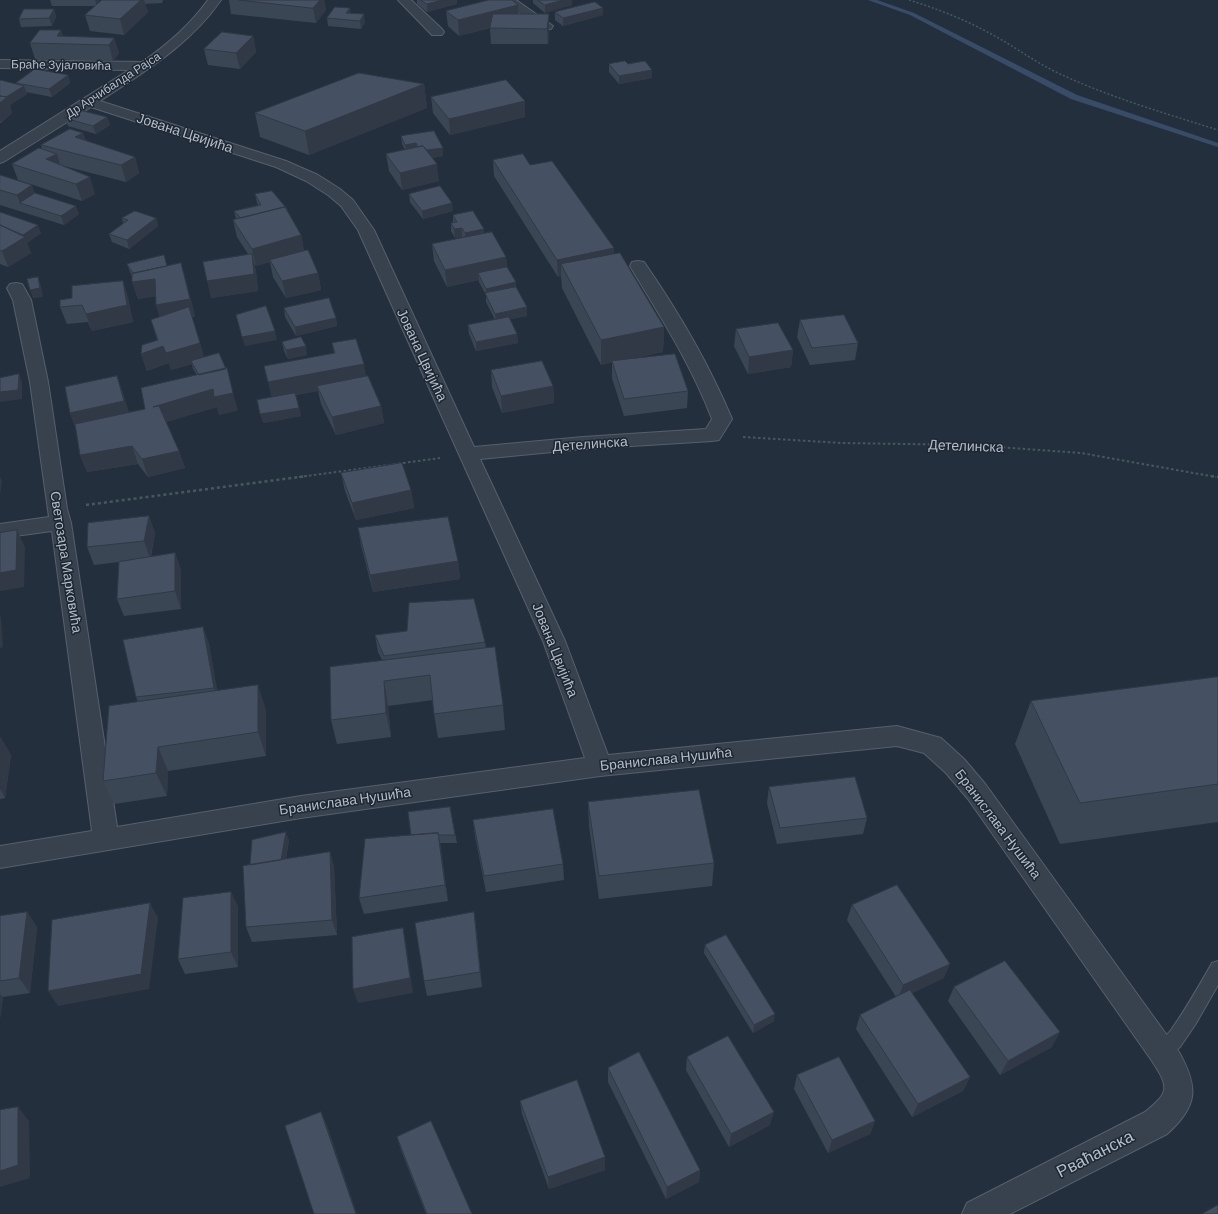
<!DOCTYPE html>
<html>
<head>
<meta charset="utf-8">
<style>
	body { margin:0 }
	canvas { display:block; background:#242f3e }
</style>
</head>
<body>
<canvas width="1218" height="1214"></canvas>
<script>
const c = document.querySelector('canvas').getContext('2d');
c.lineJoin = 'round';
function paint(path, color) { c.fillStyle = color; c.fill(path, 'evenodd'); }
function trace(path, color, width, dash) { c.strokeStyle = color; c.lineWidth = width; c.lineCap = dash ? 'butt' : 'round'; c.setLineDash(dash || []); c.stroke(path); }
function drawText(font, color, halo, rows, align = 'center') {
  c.font = font + ' Barlow,sans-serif'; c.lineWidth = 3; c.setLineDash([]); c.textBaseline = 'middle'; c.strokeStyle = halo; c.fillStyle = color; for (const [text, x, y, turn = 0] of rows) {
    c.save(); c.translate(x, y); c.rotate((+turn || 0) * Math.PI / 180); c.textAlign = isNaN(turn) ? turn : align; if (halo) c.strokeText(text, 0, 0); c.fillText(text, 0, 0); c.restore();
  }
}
const stream = new Path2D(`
	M868 0H877L914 13 1077 95 1218 143V147L1071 99 910 15Z`);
const pathFar2 = new Path2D(`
	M909 0C938 9 966 20 993 35 1015 47 1035 62 1058 73 1109 97 1164 113 1218 130`);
const pathFar1 = new Path2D(`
	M743 437 842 443 970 445 1081 453 1216 477
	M299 477 440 458`);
const path = new Path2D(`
	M1211 476 1218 477
	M86 505 307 476`);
const lane = new Path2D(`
	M1218 961V985L1195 1025 1180 1047 1168 1057 1162 1060 1156 1057 1153 1051C1157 1042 1165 1038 1171 1030 1186 1009 1199 986 1212 963Z`);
const street = new Path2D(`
	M208 0H221C190 45 145 71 100 101L286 161 318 175 340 189 353 200 374 230 474 447 583 437 706 429 712 419C691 364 660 316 630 266L632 262 638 261 644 262C678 311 709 364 732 419L719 440 712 441 583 449 480 459 565 641 608 755 897 726 941 738 964 759 986 785 1179 1052C1199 1088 1198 1106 1167 1134L1010 1214H962L967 1203 1145 1112C1170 1092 1169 1087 1152 1061L968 799 946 773 924 753 897 746 600 776 301 818 0 868V846L92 831 52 531 0 538V524L49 517 30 382 13 300 7 288 10 284 16 283 22 284 31 300 48 382 67 509 71 523 117 827 301 796 585 758 543 641 358 230 341 206 328 195 306 181 276 167 91 107 5 161 0 163V151L129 70 0 68V60L142 62C167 45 190 25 208 0Z
	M398 0H411L442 29 444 32 442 35H432Z
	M501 0H516L553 26 551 29H541Z`);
const wall = new Path2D(`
	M50 0H99L97 5 102 0H163L162 3 145 4 148 12 124 35 90 31 85 15 96 6H52Z
	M229 0H324L326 10 316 23 231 14Z
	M417 0H457V4L427 12 417 4Z
	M533 0H572V5L545 13 533 3Z
	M518 5V14L549 29 548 44H491L490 28 459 36 448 26 446 11Z
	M350 8V13L365 22 361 29 328 26 327 18Z
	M54 9 56 17 52 26 21 27 19 19Z
	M555 12 603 15 563 26 555 20Z
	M61 30 63 36 114 38 119 53 113 61 35 59 30 43Z
	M253 36 256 52 240 69 208 65 204 49Z
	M609 64H628L652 70V78L619 84 609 72Z
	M68 75 70 83 52 97 26 92 27 94 10 105 12 113 1 123H0V80L17 84 16 83Z
	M424 84 427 108 309 155 260 137 255 113Z
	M431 97 525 101V117L450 135 433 113Z
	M107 117 110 125 96 134 68 126 65 118Z
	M83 133 86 141 135 157 139 173 126 182 60 165 95 194 82 201 18 180 12 164 42 149 41 145Z
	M401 136 443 148V156L432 158 439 181 402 190 389 171 386 154 405 150 402 144Z
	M493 160 530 165 614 254 664 327 663 352 626 360 688 391 687 408 624 416 612 378V362L601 365 562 288 561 276 558 277 494 176Z
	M0 175 35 193 79 214 64 225 0 205Z
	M255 194 289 213 301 235 304 251 318 273 321 290 286 298 273 277 270 262 256 266 254 263 256 271 258 291 211 298 248 254 237 237 233 220 236 219 234 211 258 205 257 203Z
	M409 194 453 211 423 219 410 202Z
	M0 212 41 233 27 243 31 253 8 267 0 264Z
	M453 215 484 229V233L506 257 507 267 516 287 527 316 510 319 517 334 518 343 476 351 469 334 468 325 495 320 486 302V295L479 282V280L447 287 434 261 432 244 463 238 462 237 455 238 451 231V223L453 222Z
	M122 218H156L158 226 129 249 112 242 109 234 123 224Z
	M181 263 195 316 192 317 204 357 238 410 219 415 217 407 166 422 179 451 185 468 148 477 138 464 87 472 80 455 76 429 70 413 117 376 129 413 145 409 197 375 193 369 192 364 171 370 169 363 147 371 141 354 157 340 151 320 160 317 156 305V296L138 299 132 282V276L130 272 127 264 167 266Z
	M123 281 128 298 133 322 92 331 88 322 67 324 60 307 72 298Z
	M284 308 336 318 337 326 296 336 285 317Z
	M800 320 858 343 855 360 810 365 797 337Z
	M736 329 793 350 791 367 748 374 734 346Z
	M282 342 307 355 288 359 284 351Z
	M332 343 366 376 381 406 384 423 336 435 321 404 318 391 296 395 301 416 263 423 272 397 334 354Z
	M491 370 553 386 554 403 502 413 492 387Z
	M341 473 411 490 414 508 356 520 345 491Z
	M149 516 155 533 151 557 175 553 181 570V609L124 616 117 599 119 562 94 565 87 547Z
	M358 528 458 561 460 579 373 592 361 545Z
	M203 627 209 644 217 691 266 710V756L168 771 167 796 114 804 103 781 138 702 136 697Z
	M375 635 485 642 486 648 503 705 505 730 438 738 434 714 433 700 388 706 391 737 337 744 331 720 382 660 378 652Z
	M1218 677V822L1060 844 1015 744 1031 701Z
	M1 738 11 755 5 798 0 799V739Z
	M769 787 867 818 863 834 777 844 767 803Z
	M588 802 714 863 712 886 599 899 589 826Z
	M450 807 457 843H440L448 901 364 914 359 898 411 835Z
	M473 820 563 864 564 880 486 892 475 836Z
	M289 840 286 859 330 852 334 867 337 935 252 942 246 927 250 865Z
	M231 892 238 907V967L185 974 178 959Z
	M852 905 944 978 912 993 970 1077 963 1091 912 1117 856 1029 860 1015 896 997 847 920Z
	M27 912 37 927 30 993 3 997 0 1018V916Z
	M474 912 476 927 482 987 427 996 424 981Z
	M705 945 774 1021 753 1033 704 953Z
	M954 987 1052 1047 1000 1075 948 1001Z
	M687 1057 770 1125 729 1147 686 1070Z
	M608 1068 700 1170 699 1182 666 1199 608 1082Z
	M797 1075 875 1121 870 1134 828 1153 794 1089Z
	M520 1101 605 1170 549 1189 522 1114Z
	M397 1137 472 1214H426L401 1150Z`);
const shadedWall = new Path2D(`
	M95 0H99L97 6Z
	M141 0H144L148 12 124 35 120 19Z
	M320 0H324L326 10 316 23 313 8Z
	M443 0H457V4L427 12V4Z
	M563 0H572V5L545 13V5Z
	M518 5 519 20 459 36 458 20Z
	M350 8 351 16 346 13Z
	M603 8V15L563 26V18Z
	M54 9 56 17 52 26 49 18Z
	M364 14 365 22 361 29 360 21Z
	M549 14V29L548 44 547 29Z
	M61 30 66 44 57 36Z
	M253 36 256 52 240 69 236 53Z
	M114 38 119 53 113 61 109 45Z
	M652 70V78L619 84V76Z
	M68 75 70 83 52 97 49 89Z
	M424 84 427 108 309 155 305 131Z
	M24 86 27 94 10 105 12 113 1 123 0 120V103L5 98Z
	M525 101V117L450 135 449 119Z
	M107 117 110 125 96 134 93 126Z
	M83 133 89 150 75 137Z
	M416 143 417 152 406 153 405 145Z
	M443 148V156L421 160 420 151Z
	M57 154 62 171 46 159Z
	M135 157 139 173 126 182 121 165Z
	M437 164 439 181 402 190 400 173Z
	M90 177 95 194 82 201 76 184Z
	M32 185 38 202 20 203 23 212 17 195Z
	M452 203 453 211 423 219 422 211Z
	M76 206 79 214 64 225 61 216Z
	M156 218 158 226 129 249 127 240Z
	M38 225 41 233 27 243 31 253 8 267 2 251 24 237 23 235Z
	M462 228V237L455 238 454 229Z
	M484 229 485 238 466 242 465 233Z
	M301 235 304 252 270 260V262L256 266 252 249Z
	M614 248V265L561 264V276L558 277 557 260Z
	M252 254 256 271 258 291 211 298 207 281Z
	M506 257 507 274 478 273 479 280 447 287 445 270Z
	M181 263 195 316 161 322 156 305Z
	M168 268 160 296 138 299 132 282Z
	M318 273 321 290 286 298 282 281Z
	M38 277 41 286 43 297 33 298 30 290Z
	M123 281 128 298 133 322 92 331 86 314Z
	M516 282V291L487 297 486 289Z
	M527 307V316L496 322 495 314Z
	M336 318 337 326 296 336 295 327Z
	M664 327 663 352 601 365V340Z
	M275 331 277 340 245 346 242 337Z
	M517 334 518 343 476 351V342Z
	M200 343 205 360 191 361 192 364 171 370 166 353Z
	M163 346 169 363 147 371 141 354Z
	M306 346 307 355 288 359 286 350Z
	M793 350 791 367 748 374 749 357Z
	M364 364 367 382 317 386 318 391 272 399 268 382Z
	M19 374 22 383V399L0 402V392Z
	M117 376 123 393 130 418 77 430 70 413Z
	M553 386 554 403 502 413 501 396Z
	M213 389 233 393 238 410 219 415 217 407 159 424 153 407Z
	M381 406 384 423 336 435 332 417Z
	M299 408 301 416 263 423 260 414Z
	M132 446 138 464 87 472 80 455Z
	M179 451 185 468 148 477 142 459Z
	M0 477 2 481 0 495Z
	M411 490 414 508 356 520 352 503Z
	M149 516 155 533 150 558 144 541Z
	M17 530 25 547 24 587 0 591V573Z
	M175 553 181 570V609L175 591Z
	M458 561 460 579 373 592 370 575Z
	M0 616 1 618 3 647 0 648Z
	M203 627 209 644 220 705 214 688Z
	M384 681 388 706 391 737 386 713Z
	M258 685 266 710V756L258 732Z
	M1 738 11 755 5 798 0 789V748Z
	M158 747 168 771 167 796 156 773Z
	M286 832 289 840 284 868 281 860Z
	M438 833 441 849 448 901 445 885Z
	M330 852 334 867 337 935 332 920Z
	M231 892 238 907V967L231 952Z
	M150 903 158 918 149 989 58 1006 48 991Z
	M27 912 37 927 30 993 19 978Z
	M474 912 476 927 482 987 480 972Z
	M403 928 406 943 413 993 358 1003 353 989Z
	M950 964 944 978 898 999 903 985Z
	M0 994 3 997 0 1018Z
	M775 1014 774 1021 753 1033 754 1025Z
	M1060 1032 1052 1047 1000 1075 1008 1061Z
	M970 1077 963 1091 912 1117 918 1104Z
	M18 1107 29 1121 30 1178 0 1187V1171Z
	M321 1112 327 1125 357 1214H356Z
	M774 1112 770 1125 729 1147 731 1134Z
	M875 1121 870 1134 828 1153 832 1140Z
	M605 1157V1170L549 1189 548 1177Z
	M700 1170 699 1182 666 1199 667 1187Z`);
const building = new Path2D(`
	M102 0H141L120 19 85 15Z
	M239 0H320L313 8Z
	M421 0H443L427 4Z
	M489 0H512L518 5 458 20 446 11Z
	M538 0H563L545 5Z
	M595 2 603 8 563 18 555 12Z
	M335 7 350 8 346 13 364 14 360 21 327 18Z
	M24 9H54L49 18 19 19Z
	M493 14H549L547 29 490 28Z
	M40 30H61L57 36 114 38 109 45 30 43Z
	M222 32 253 36 236 53 204 49Z
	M625 61 628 64 645 61 652 70 619 76 609 64Z
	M35 69 68 75 49 89 16 83Z
	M359 73 424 84 305 131 255 113Z
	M0 80 24 86 6 97H7L0 96Z
	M506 80 525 101 449 119 431 97Z
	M0 96 7 97 0 103Z
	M79 110 107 117 93 126 65 118Z
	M70 129 83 133 75 137 135 157 121 165 41 145Z
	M434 131 443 148 427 150 423 146 418 147 416 143 405 145 401 136Z
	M423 146 437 164 400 173 386 154Z
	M39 148 57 154 46 159 90 177 76 184 12 164Z
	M523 154 530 165 552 161 614 248 557 260 493 160Z
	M0 175 32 185 17 195 0 190Z
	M440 186 452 203 422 211 409 194Z
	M272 191 288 210H287L285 207 241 218 234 211 261 205 255 194Z
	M35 193 76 206 61 216 20 203Z
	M285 207 301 235 252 249 233 220Z
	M135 211 156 218 127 240 109 234 128 220 122 218Z
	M473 211 484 229 465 233 462 228 454 229 451 223 457 222 453 215Z
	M0 212 38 225 23 235 0 225Z
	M0 225 25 237 2 251 0 250Z
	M492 232 506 257 445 270 432 244Z
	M308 250 318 273 282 281 270 260Z
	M620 253 664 327 601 340 561 264Z
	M252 254 254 274 207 281 203 262Z
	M164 255 167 266 133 273 127 264Z
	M181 263 190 299 156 305 155 279 132 282V274Z
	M507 267 516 282 486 289 478 273Z
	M38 277 40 288 30 290 27 279Z
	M123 281 127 305 86 314 82 305 60 307V300L72 298V286Z
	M516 287 527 307 495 314 485 293Z
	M329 298 336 318 295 327 284 308Z
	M266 306 275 331 242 337 236 315Z
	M189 307 200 343 166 353 163 346 141 354 142 345 158 340 151 320Z
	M844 315 858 343 812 348 800 320Z
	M509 317 517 334 476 342 468 325Z
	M778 323 793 350 749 357 736 329Z
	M301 337 306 346 286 350 282 342Z
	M356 339 364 364 268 382 264 366 335 353 332 343Z
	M219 353 226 369 199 375 191 361Z
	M675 354 688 391 624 399 612 361Z
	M542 361 553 386 501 396 491 370Z
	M227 368 233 393 214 397 213 389 153 407 159 406 179 451 142 459 132 446 80 455 75 424 145 409 141 388Z
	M19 374 18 390 0 392V378Z
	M117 376 124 401 70 413 65 387Z
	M368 376 381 406 332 417 317 386Z
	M295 393 299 408 260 414 257 400Z
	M402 463 411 490 352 503 341 473Z
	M149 516 144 541 87 547 88 523Z
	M448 517 458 561 370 575 358 528Z
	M17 530 16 570 0 573V533Z
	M175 553V591L117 599 119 562Z
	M474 599 485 642 384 656 375 635 407 631 409 603Z
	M203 627 214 688 136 697 123 640Z
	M495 647 503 705 434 714 430 675 384 681 386 713 331 720 330 667Z
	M1218 677V784L1080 803 1031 701Z
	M258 685V732L158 747 156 773 103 781 109 706Z
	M1 738 0 748V739Z
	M855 777 867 818 780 828 769 787Z
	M699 790 714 863 599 876 588 802Z
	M450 807 455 835H439L438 833 411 835 408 812Z
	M553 809 563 864 484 876 473 820Z
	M286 832 281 860 250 865 252 840Z
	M438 833 445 885 359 898 365 839Z
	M330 852 332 920 246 927 243 866Z
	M897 885 950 964 903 985 852 905Z
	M231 892V952L178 959 183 898Z
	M150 903 141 974 48 991 52 920Z
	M27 912 19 978 0 981V916Z
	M474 912 480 972 424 981 415 923Z
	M403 928 410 978 353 989 352 937Z
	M726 935 775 1014 754 1025 705 945Z
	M1005 961 1060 1032 1008 1061 954 987Z
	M910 990 970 1077 918 1104 860 1015Z
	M728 1036 774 1112 731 1134 687 1057Z
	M639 1052 700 1170 667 1187 608 1068Z
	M839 1057 875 1121 832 1140 797 1075Z
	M577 1080 605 1157 548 1177 520 1101Z
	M18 1107V1165L0 1171V1110Z
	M321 1112 356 1214H314L285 1126Z
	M431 1121 472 1214H427L397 1137Z
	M1218 1205V1214H1202Z`);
const farStreetnames = [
	["Браће Зујаловића",61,65,1],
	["Др Арчибалда Рајса",113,85,-33]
];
const streetNames = [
	["Јована Цвијића",185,133,18],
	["Јована Цвијића",422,355,65],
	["Детелинска",590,444,-4],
	["Детелинска",966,446,2],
	["Светозара Марковића",66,562,81],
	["Јована Цвијића",555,650,68],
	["Бранислава Нушића",666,759,-6],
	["Бранислава Нушића",345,801,-8],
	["Бранислава Нушића",998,824,53]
];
const nearStreetnames = [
	["Рваћанска",1095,1154,-27]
];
paint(stream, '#394c67');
trace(lane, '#565f6c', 2);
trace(street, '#565f6c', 2);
trace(pathFar2, '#44595c', 1.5, [2, 2]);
trace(pathFar1, '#44595c', 2, [2.5, 2.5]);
trace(path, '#44595c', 2.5, [3, 3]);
paint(lane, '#38414e');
paint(street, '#38414e');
paint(wall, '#3b4654');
paint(shadedWall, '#303945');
paint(building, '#455162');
trace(building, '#303945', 1);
drawText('12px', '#b4bcc9', '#1d2633', farStreetnames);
drawText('14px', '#b4bcc9', '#1d2633', streetNames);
drawText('17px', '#b4bcc9', '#1d2633', nearStreetnames);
</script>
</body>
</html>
